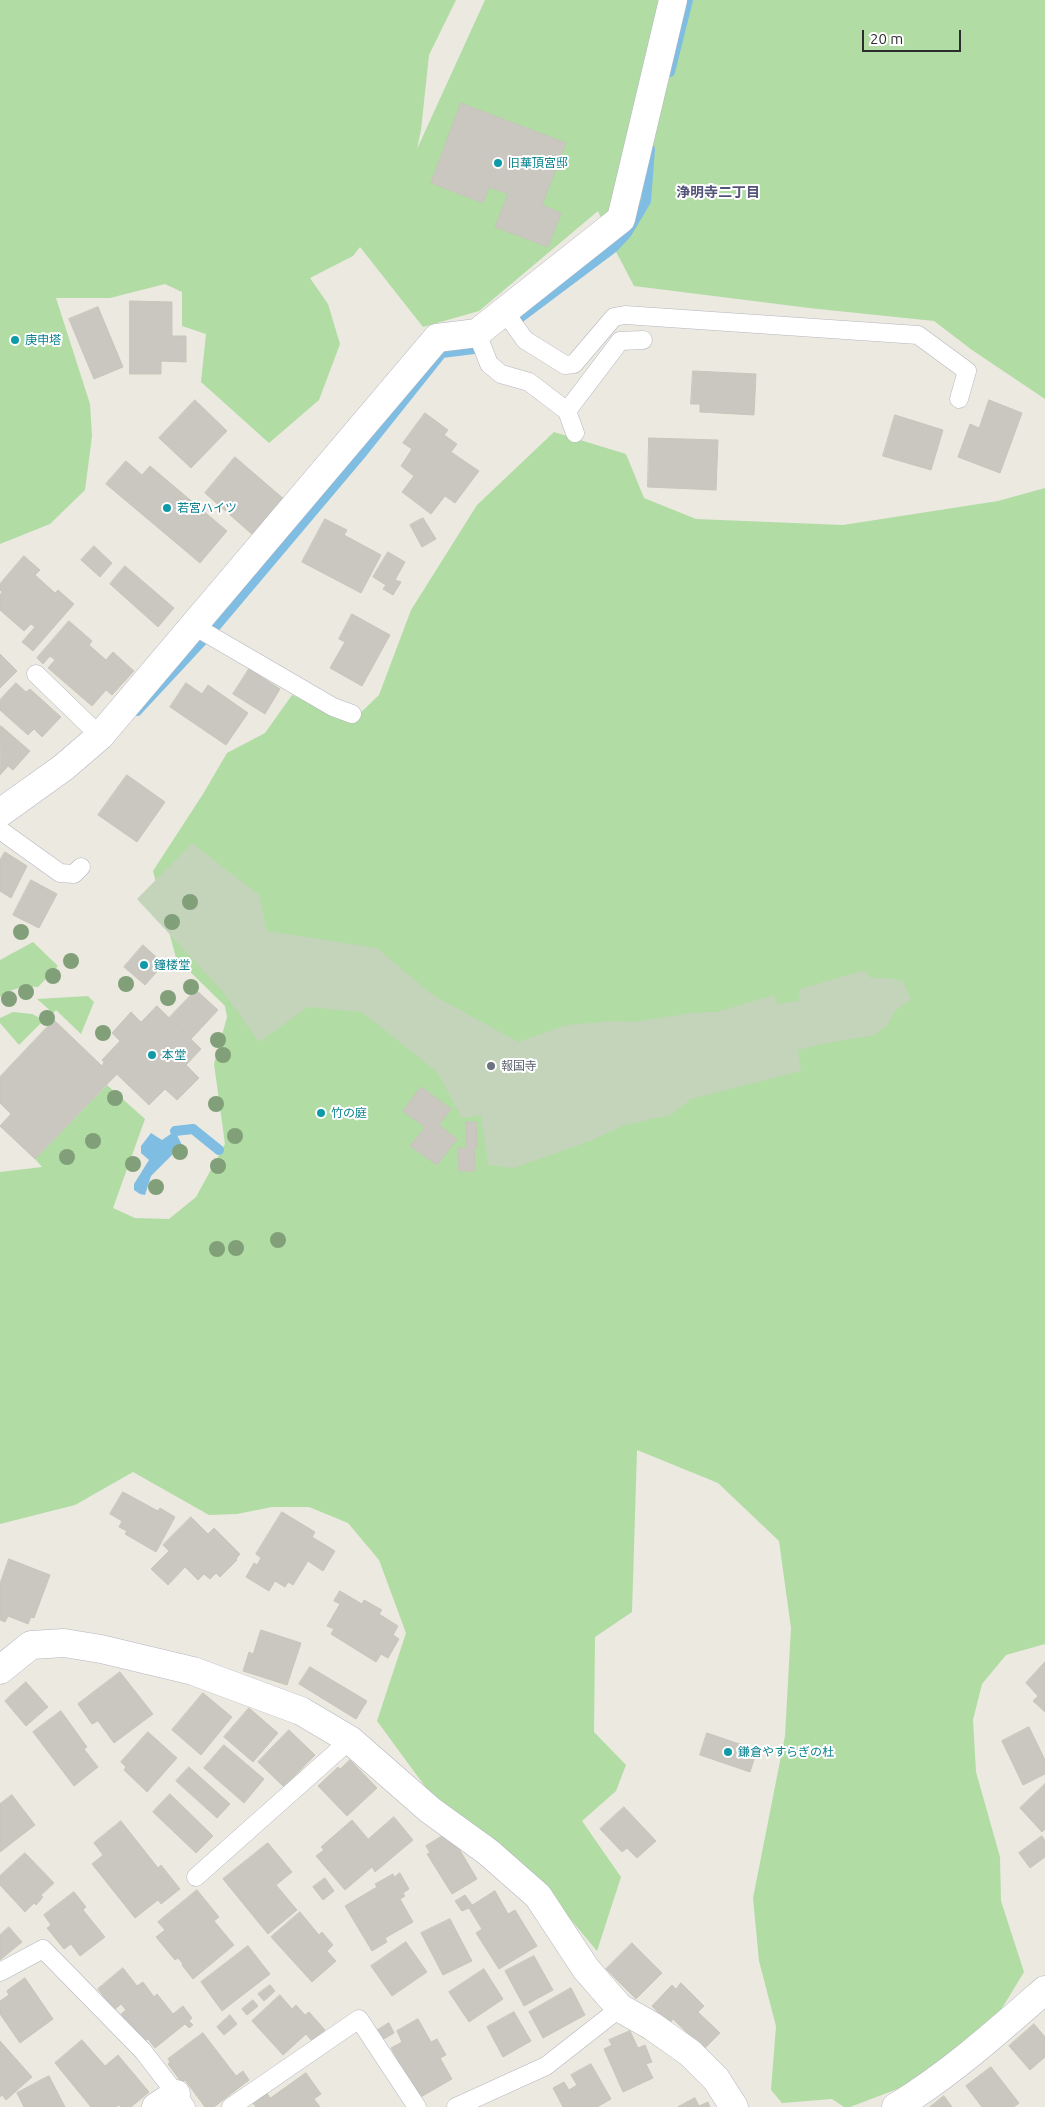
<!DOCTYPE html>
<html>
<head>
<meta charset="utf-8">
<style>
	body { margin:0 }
	#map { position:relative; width:1045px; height:2107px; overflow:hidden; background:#ece9e1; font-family:Ubuntu,sans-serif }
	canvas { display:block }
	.scale { position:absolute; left:862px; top:30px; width:99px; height:22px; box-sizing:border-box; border:2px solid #2d2d2d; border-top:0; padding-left:6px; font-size:15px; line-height:18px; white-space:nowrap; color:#2d2d2d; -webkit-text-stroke:4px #fff; paint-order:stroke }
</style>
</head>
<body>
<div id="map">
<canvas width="1045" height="2107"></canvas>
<div class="scale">20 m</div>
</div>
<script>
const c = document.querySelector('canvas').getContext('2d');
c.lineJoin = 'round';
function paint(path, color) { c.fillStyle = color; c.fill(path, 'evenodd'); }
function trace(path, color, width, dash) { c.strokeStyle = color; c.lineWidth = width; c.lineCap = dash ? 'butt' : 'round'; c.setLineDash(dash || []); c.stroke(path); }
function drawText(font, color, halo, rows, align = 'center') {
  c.font = font + ' Ubuntu,"Noto Sans JP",sans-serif'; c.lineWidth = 4; c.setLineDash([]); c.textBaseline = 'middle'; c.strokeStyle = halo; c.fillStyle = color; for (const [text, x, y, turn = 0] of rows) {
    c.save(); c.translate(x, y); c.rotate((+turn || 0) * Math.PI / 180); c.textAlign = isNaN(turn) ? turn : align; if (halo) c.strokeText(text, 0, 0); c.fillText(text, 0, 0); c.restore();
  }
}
const green = new Path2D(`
	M0 0H456L429 55 421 130 417 149 485 0H1045V399L972 350 934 321 809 308 634 286 612 244 598 211 479 311 423 327 360 247 353 256 310 278 328 304 340 344 319 400 269 443 201 382 206 334 182 326V292L165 284 110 298H56L90 404 92 436 85 490 50 524 0 544Z
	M554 432 626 454 644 498 696 519 843 525 998 501 1045 488V1644L1006 1655 982 1684 973 1720 976 1772 1000 1857 1001 1901 1024 1972 990 2028 916 2082 850 2107H844L832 2099 782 2103 771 2090 776 2026 759 1961 753 1898 785 1736 791 1628 779 1541 718 1483 637 1450 632 1612 595 1637 594 1732 626 1765 616 1791 582 1821 621 1877 597 1951 541 1884 492 1837 432 1796 377 1721 406 1633 379 1560 348 1523 309 1507H272L237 1514 209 1515 133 1472 75 1505 0 1524V1172L42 1167 35 1159 107 1085 145 1119 113 1208 135 1218 169 1219 196 1197 225 1144 214 1064 227 1017 225 1006 176 958 153 871 203 794 227 753 265 733 292 695 352 721 379 695 411 610 477 505Z
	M33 942 58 966 38 987C24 986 12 988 0 997V960Z
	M88 996 94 1002 81 1034 56 1010 53 1013 37 999Z
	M13 1012 32 1014 44 1020 19 1045 0 1023V1018Z`);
const cemetery = new Path2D(`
	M192 843 259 895 267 931 377 948 431 994 518 1042 567 1025 613 1021 633 1022 692 1013 716 1012 774 995 778 1004 798 1001 800 989 865 970 871 978H886L903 981 911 1000 896 1010 888 1024 875 1035 827 1043 798 1050 801 1071 691 1099 671 1115 625 1125 590 1141 514 1168 488 1165 481 1115 462 1118 437 1072 362 1012 308 1007 259 1042 224 993 137 899Z`);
const water = new Path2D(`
	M175 1131 182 1145 151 1176 145 1195 140 1194 134 1190V1184L149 1160 141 1153V1146L151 1133 162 1140Z`);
const stream = new Path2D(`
	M670 72 688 0
	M509 326 613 248 627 233 646 201 650 149
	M137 711 217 625 363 452 442 353 474 349 485 343
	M175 1131 193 1129 219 1150`);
const building = new Path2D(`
	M461 103 566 143 542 205 561 213 548 247 495 227 508 194 489 187 483 203 431 183Z
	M130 301 172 302V336H186V362L161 361V374H130Z
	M98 307 123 367 94 379 69 319Z
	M693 371 756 374 754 415 700 412V404H691Z
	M195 400 227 431 191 468 159 438Z
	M989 400 1022 413 1000 473 958 457 970 424 979 428Z
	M425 413 448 430 444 435 457 444 451 452 479 471 455 503 445 496 431 514 402 492 414 476 401 466 412 449 403 443Z
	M895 415 943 430 931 470 883 456Z
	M649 438 718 440 716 490 648 487Z
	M235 457 285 500 254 536 205 493Z
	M126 461 142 475 150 466 227 531 200 563 106 484Z
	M423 518 436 539 422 547 410 525Z
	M325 519 347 530 344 535 381 555 361 593 302 562Z
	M94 546 112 563 100 577 81 560Z
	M388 552 405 562 395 580 401 582 393 595 383 589 386 585 373 577Z
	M24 556 40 570 35 575 55 593 58 590 74 604 33 651 22 642 35 627 31 624 24 631 0 610V595L2 592 0 590V584Z
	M125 566 174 608 158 627 110 584Z
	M352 614 390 635 362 686 330 668 345 642 339 639Z
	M69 621 92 641 89 645 106 660 113 652 134 671 112 695 106 690 92 706 48 668 55 660 50 656 43 664 37 658Z
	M0 654 17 671 0 688Z
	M249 669 280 689 265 714 233 694Z
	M16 683 26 692 30 689 61 717 42 737 34 729 28 735 0 710V700Z
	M186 683 202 694 208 685 248 713 226 745 170 707Z
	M1 726 30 751 13 770 8 766 0 775Z
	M127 775 165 802 137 842 98 815Z
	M5 852 27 866 11 898 0 891V860Z
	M31 880 57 894 39 928 13 915Z
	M143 945 164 964 145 985 124 967Z
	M196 990 218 1010 191 1039 169 1018Z
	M157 1006 201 1049 186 1065 199 1078 177 1100 165 1089 149 1105 102 1060 120 1041 112 1033 131 1012 141 1022Z
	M54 1020 102 1066 104 1062 117 1074 35 1159 0 1126 11 1114 0 1103V1077Z
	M421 1087 451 1109 439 1125 457 1139 437 1165 410 1146 425 1127 403 1111Z
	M466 1122H476L477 1148H474L475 1171H459L458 1148H466Z
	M123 1492 158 1511 160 1508 175 1517 156 1552 125 1534 127 1531 119 1527 122 1521 110 1514Z
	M282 1512 315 1532 312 1537 335 1551 323 1571 308 1561 293 1585 288 1582 285 1587 275 1581 269 1591 246 1577 254 1563 257 1565 261 1558 256 1554Z
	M191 1517 208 1534 214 1528 240 1554 236 1559 237 1560 220 1577 216 1573 210 1579 204 1574 198 1580 185 1567 168 1585 151 1569 169 1551 163 1545Z
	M9 1559 50 1575 34 1618 31 1617 28 1624 8 1616 5 1622 0 1620V1584Z
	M340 1591 362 1604 364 1600 382 1610 379 1614 398 1626 393 1635 399 1639 388 1658 381 1654 376 1662 331 1634 334 1629 327 1626 340 1604 334 1601Z
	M261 1630 301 1643 287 1685 243 1671 249 1652 253 1654Z
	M1045 1662V1712L1033 1701 1038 1696 1026 1683Z
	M310 1667 367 1701 356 1719 299 1684Z
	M120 1672 153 1714 114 1743 98 1721 92 1724 78 1704Z
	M26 1682 48 1707 26 1726 5 1701Z
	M203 1693 232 1717 201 1755 172 1730Z
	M249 1708 278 1733 253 1762 224 1737Z
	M61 1711 87 1747 84 1749 98 1767 74 1786 33 1732Z
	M1029 1727 1045 1760V1774L1023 1785 1002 1741Z
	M289 1730 315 1755 284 1787 258 1762Z
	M148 1732 177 1758 147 1792 124 1770 126 1767 121 1762Z
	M707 1733 757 1750 750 1772 700 1755Z
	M224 1745 264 1779 244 1803 204 1768Z
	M350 1760 377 1788 347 1816 318 1786 338 1767 340 1769Z
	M189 1767 230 1804 217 1818 176 1781Z
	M1045 1784V1829L1042 1832 1020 1808Z
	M170 1794 213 1836 196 1853 153 1812Z
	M12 1795 35 1825 0 1852V1804Z
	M624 1807 656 1841 637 1858 627 1848 622 1852 600 1829Z
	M394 1817 413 1840 375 1872 372 1867 345 1890 316 1856 324 1850 321 1847 352 1820 368 1839Z
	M121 1821 158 1868 161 1865 180 1889 161 1904 158 1900 135 1918 92 1864 103 1855 94 1843Z
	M449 1832 477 1879 452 1894 427 1854 430 1853 426 1846Z
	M1042 1836 1045 1841V1857L1030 1868 1019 1853Z
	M268 1843 292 1872 276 1885 297 1910 268 1934 223 1879Z
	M25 1853 54 1883 41 1895 43 1897 36 1905 34 1903 25 1912 0 1885V1876Z
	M400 1873 409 1889 403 1893 405 1896 400 1899 413 1922 385 1938 387 1942 372 1951 345 1906 377 1887 375 1884 393 1874 394 1877Z
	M325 1878 334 1891 323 1900 313 1887Z
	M197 1890 219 1917 214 1921 234 1945 193 1979 182 1965 183 1964 178 1958 175 1960 156 1937 165 1930 158 1922Z
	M495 1891 508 1914 515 1910 537 1946 499 1969 476 1933 482 1929 469 1908 462 1911 455 1901 465 1895 472 1905Z
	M74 1892 86 1907 83 1910 105 1937 80 1956 71 1944 64 1949 47 1928 51 1925 44 1915Z
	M300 1912 319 1935 322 1932 333 1945 327 1951 336 1961 312 1982 271 1937Z
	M450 1919 472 1961 443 1975 421 1933Z
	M9 1927 22 1942 0 1960V1935Z
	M406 1942 427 1972 392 1996 371 1966Z
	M632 1943 662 1973 636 1999 606 1969Z
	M248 1946 270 1974 222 2011 201 1982Z
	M534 1956 553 1990 524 2006 505 1971Z
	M123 1968 137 1986 143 1982 154 1997 157 1994 173 2014 183 2006 192 2018 189 2021 193 2025 189 2028 185 2024 155 2048 148 2039 143 2042 121 2014 126 2010 121 2004 114 2010 98 1989Z
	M484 1969 503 1999 469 2022 449 1992Z
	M25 1978 53 2019 20 2043 0 2014V2001L9 1995 7 1991Z
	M681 1983 704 2006 698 2012 720 2033 704 2049 673 2019 669 2024 652 2006 672 1985 676 1989Z
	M270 1985 275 1991 264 2001 258 1994Z
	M571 1988 585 2015 543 2038 529 2012Z
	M280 1995 292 2009 296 2005 305 2015 309 2012 325 2030 312 2041 306 2034 283 2055 252 2021Z
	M253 2000 258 2006 247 2015 242 2009Z
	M514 2012 531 2041 503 2057 487 2027Z
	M230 2015 237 2024 224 2035 217 2027Z
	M418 2019 431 2042 437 2039 446 2055 440 2058 452 2079 419 2098 391 2048 402 2042 397 2031Z
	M389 2023 394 2033 382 2040 376 2031Z
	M1034 2024 1045 2037V2057L1030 2070 1009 2046Z
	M630 2031 638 2048 645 2045 652 2062 646 2064 653 2078 623 2092 604 2049 612 2045 609 2040Z
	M203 2033 236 2076 243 2071 249 2080 214 2107H205L185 2080 182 2083 168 2064 170 2062 168 2059Z
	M82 2040 105 2066 118 2055 149 2092 131 2107H121L119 2105 116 2107H91L55 2063Z
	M0 2041 32 2077 6 2100 2 2095 0 2097Z
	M591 2064 611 2099 597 2107H563L553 2088 564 2082 569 2090 577 2085 571 2075Z
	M991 2067 1019 2103 1014 2107H982L966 2086Z
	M306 2073 321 2094 314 2099 320 2107H256L251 2101 265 2090 270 2098Z
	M49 2076 65 2107H24L17 2093Z
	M944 2096 952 2107H930Z
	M695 2098 699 2106 708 2102 710 2107H678Z`);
const lane = new Path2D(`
	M504 311 525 340 565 365 574 364 614 317 625 315 918 335 967 371 959 399
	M477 333 489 364 501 374 529 382 567 411 575 433
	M567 411 620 341 643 340
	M194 626 333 707 352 714
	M36 674 100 736
	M0 830 60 873 74 874 81 867
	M196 1877 350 1740
	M0 1972 43 1949 143 2051 186 2107
	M231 2107 359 2019 417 2107
	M456 2107 546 2066 620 2008`);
const street = new Path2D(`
	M0 813 64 767 100 736 437 338 477 333 621 219 673 0
	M0 1670 31 1645 64 1643 101 1649 193 1671 301 1711 350 1740 430 1810 488 1852 538 1896 586 1969 620 2008 652 2026 690 2053 716 2079 734 2107
	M156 2107 176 2094
	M896 2107C950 2074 997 2032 1045 1990`);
const trees = [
	[190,902],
	[172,922],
	[21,932],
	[71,961],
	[53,976],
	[126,984],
	[191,987],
	[26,992],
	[168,998],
	[9,999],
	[47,1018],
	[103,1033],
	[218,1040],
	[223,1055],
	[115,1098],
	[216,1104],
	[235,1136],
	[93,1141],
	[180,1152],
	[67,1157],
	[133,1164],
	[218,1166],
	[156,1187],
	[278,1240],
	[236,1248],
	[217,1249]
];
const markers = [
	[498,163,5,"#0f9aa8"],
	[15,340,5,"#0f9aa8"],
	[167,508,5,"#0f9aa8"],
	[144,965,5,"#0f9aa8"],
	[152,1055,5,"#0f9aa8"],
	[491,1066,5,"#6b7280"],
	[321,1113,5,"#0f9aa8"],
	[728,1752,5,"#0f9aa8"]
];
const cultureNames = [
	["旧華頂宮邸",508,163],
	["庚申塔",25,340],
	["若宮ハイツ",177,508],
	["鐘楼堂",154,965],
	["本堂",162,1055],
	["竹の庭",331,1113],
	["鎌倉やすらぎの杜",738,1752]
];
const worshipNames = [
	["報国寺",501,1066]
];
const neighbourhoodNames = [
	["浄明寺二丁目",718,192]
];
paint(green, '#b1dca4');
paint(cemetery, '#c4d4ba');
paint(water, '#80bde2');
trace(stream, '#80bde2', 10);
paint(building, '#c9c7bf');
trace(building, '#c8c5ba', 1);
trace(lane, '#b4b5bf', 19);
trace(street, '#b4b5bf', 29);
trace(lane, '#fff', 18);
trace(street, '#fff', 28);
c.fillStyle = '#819f78';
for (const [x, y] of trees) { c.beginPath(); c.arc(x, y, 8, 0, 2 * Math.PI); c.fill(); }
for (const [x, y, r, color] of markers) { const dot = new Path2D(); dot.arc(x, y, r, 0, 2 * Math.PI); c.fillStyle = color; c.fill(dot); trace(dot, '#fff', 2); }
drawText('12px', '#0d838f', '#fff', cultureNames, 'left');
drawText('12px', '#5b616d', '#fff', worshipNames, 'left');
drawText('bold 14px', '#525479', '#fff', neighbourhoodNames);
</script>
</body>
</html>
